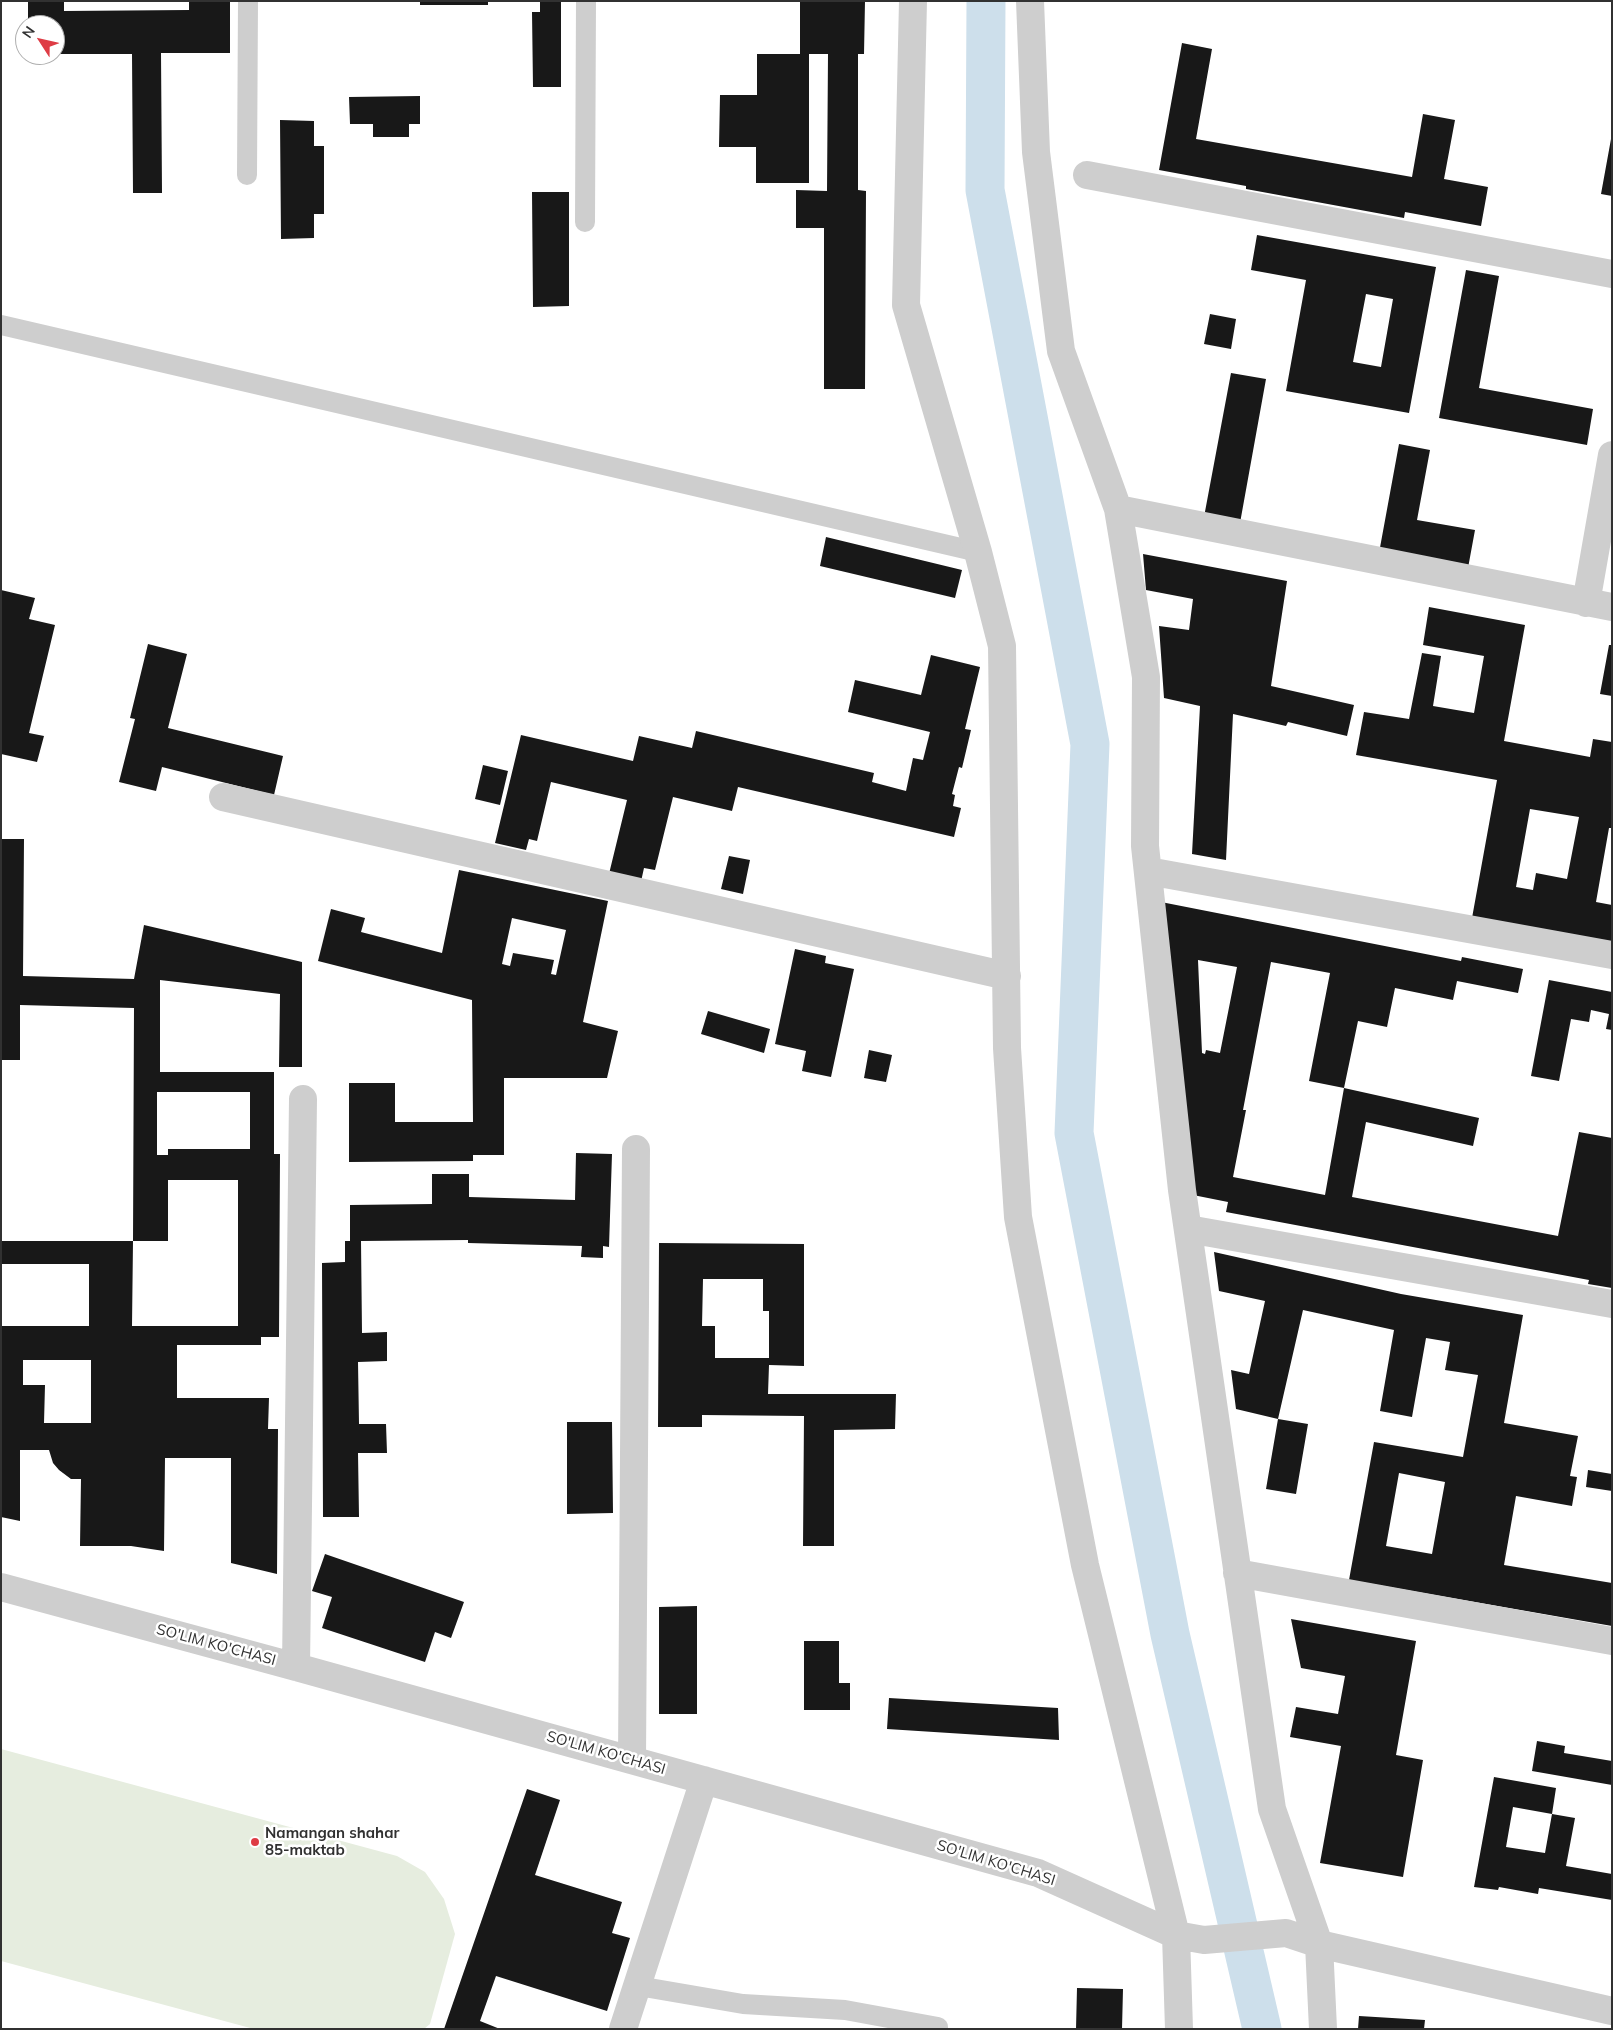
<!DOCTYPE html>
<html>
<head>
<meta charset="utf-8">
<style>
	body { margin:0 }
	#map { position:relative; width:1613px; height:2030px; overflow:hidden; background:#fff; font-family:Mulish,sans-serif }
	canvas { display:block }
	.frame { position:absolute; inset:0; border:2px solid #313131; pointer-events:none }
	.north { position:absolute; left:15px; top:15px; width:50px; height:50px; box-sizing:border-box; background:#fff; border:1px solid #adadad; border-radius:50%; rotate:305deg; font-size:14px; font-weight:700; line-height:20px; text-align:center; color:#313131 }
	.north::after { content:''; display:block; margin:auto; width:18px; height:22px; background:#de3c45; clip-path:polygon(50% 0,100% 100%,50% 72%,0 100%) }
</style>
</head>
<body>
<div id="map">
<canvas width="1613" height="2030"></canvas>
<div class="frame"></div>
<div class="north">N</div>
</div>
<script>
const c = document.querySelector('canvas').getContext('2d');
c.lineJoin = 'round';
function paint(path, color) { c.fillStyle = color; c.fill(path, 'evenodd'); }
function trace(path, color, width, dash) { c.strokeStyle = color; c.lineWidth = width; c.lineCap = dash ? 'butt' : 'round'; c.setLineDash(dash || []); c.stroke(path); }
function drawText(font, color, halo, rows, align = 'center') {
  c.font = font + ' Mulish,sans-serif'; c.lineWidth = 5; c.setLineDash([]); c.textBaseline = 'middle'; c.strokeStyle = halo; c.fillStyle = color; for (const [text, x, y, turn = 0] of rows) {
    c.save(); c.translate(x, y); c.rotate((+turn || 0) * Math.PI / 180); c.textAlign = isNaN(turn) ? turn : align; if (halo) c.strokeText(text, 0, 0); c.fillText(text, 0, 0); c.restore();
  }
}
const green = new Path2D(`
	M1 1749 397 1856 425 1872 444 1899 455 1934 430 2024 424 2029H254L1 1961Z`);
const canal = new Path2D(`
	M986 1 985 190 1090 744 1074 1133 1170 1634 1262 2029`);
const building = new Path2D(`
	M28 1H64V11L189 10V1H230V53H161L162 193H133L132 54H55V25H28Z
	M420 1H488V5H420Z
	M540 1H561V87H533L532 12H540Z
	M800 1H865L864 54H858V190L866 191 865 389H824V228H796V190L827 191 828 54H809V183H756V147H719L720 95H757V54H800Z
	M1182 43 1212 49 1196 139 1412 177 1423 114 1455 120 1444 179 1488 187 1481 226 1405 212 1404 218 1246 189V186L1159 170Z
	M420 96V124H409V137H373V124H350L349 97Z
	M280 120 314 121V146H324V214H314V238L281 239Z
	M1611 139H1612V196L1601 194Z
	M532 192H569V306L533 307Z
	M1257 235 1436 267 1409 413 1286 391 1306 280 1251 270ZM1366 294 1393 299 1381 367 1353 362Z
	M1466 270 1499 276 1479 388 1593 409 1587 445 1439 418Z
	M1210 314 1236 319 1231 349 1204 344Z
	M1231 373 1266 379 1240 523 1204 517Z
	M1399 444 1430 450 1417 520 1475 530 1468 568 1379 553Z
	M826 537 962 570 955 598 820 566Z
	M1143 554 1287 581 1271 686 1354 705 1347 736 1288 722 1286 726 1233 714 1226 860 1192 854 1200 706 1164 698 1159 626 1189 630 1193 599 1146 590Z
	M1 590 35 598 29 619 55 625 29 733 44 736 37 762 1 754Z
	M1429 607 1525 625 1504 741 1590 757 1593 739 1612 742V828H1609L1596 902 1612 905V942L1472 918 1497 780 1356 755 1364 712 1409 719 1422 653 1441 656 1433 706 1474 713 1484 656 1423 645ZM1530 809 1579 817 1567 879 1536 873 1533 890 1516 887Z
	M148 644 187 654 168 728 283 756 274 795 162 767 156 791 119 782 135 719 130 718Z
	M1609 645H1612V696L1600 694Z
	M931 655 980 667 965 729 971 730 962 768 959 767 952 794 955 795 953 806 961 808 954 837 738 787 732 811 673 797 655 870 644 868 640 886 608 878 627 800 551 782 537 841 529 839 526 850 495 843 521 735 633 761 639 736 692 748 696 731 874 773 872 782 906 791 913 758 923 760 930 732 848 712 855 680 921 695Z
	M483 765 508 771 500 805 475 799Z
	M1 839H24L23 976 134 979 144 925 302 962V1067H279L280 994 160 980V1072H274V1154H280L279 1337H261V1345H177V1398H269L268 1429H278L277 1574 231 1563V1458H165L164 1551 131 1546H80L81 1479H71L59 1470 53 1463 49 1450H20V1521L1 1517V1326H89V1264H1V1241H133L132 1326H238V1180H168V1241H133L134 1008 20 1005V1060H1ZM157 1092H250V1149H168V1155H157ZM23 1360H91V1423H44L45 1385H23Z
	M729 856 750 860 743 894 721 889Z
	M459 870 608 901 583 1022 618 1031 607 1078H504V1155H473V1161L349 1162V1083H395V1122H473L472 1000 318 961 331 909 365 918 361 932 442 953ZM512 918 566 930 556 975 551 974 554 960 513 953 510 966 502 964Z
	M1161 902 1461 961 1462 957 1523 969 1518 993 1457 981 1453 1000 1395 988 1387 1027 1358 1021 1344 1088 1479 1118 1473 1146 1366 1122 1352 1197 1558 1236 1579 1132 1612 1138V1288L1588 1284 1589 1280 1226 1212 1228 1202 1193 1195ZM1198 960 1237 967 1220 1053 1206 1050 1205 1054 1202 1053ZM1271 962 1330 973 1309 1081 1344 1088 1325 1195 1233 1177 1246 1110H1243Z
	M795 949 826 956 825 963 854 969 831 1077 802 1071 806 1051 775 1044Z
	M1549 980 1612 992V1030L1606 1029 1609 1014 1591 1010 1589 1022 1571 1019 1559 1081 1531 1076Z
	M708 1011 770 1029 764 1053 701 1034Z
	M869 1050 892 1055 886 1082 864 1078Z
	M576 1153 612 1154 609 1247 603 1246V1258L581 1257 582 1246 468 1243V1240L361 1241 362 1333 387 1332V1361L358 1362 359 1424H386L387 1453H358L359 1517H323L322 1263 345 1262V1241H350V1205L432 1204V1174H469V1197L575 1200Z
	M659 1243 804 1244V1366L769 1365 768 1394H896L895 1429 834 1430V1546H803L804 1416 702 1415V1427H658ZM703 1279H763V1311H769V1358H715V1326H702Z
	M1214 1252 1401 1294 1523 1315 1504 1423 1578 1436 1570 1476 1577 1477 1572 1506 1516 1496 1504 1565 1612 1583V1626L1349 1580 1374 1442 1463 1457 1478 1375 1445 1370 1450 1342 1426 1338 1412 1417 1380 1411 1394 1330 1303 1310 1278 1419 1236 1409 1231 1370 1249 1374 1265 1301 1219 1291ZM1399 1473 1445 1482 1432 1554 1386 1546Z
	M1278 1419 1308 1424 1296 1494 1266 1489Z
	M567 1422H612L613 1513 567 1514Z
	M1588 1470 1612 1474V1491L1586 1487Z
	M325 1554 464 1602 451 1638 435 1632 425 1662 322 1628 332 1597 312 1591Z
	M697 1606V1714H659V1607Z
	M1291 1619 1416 1641 1396 1755 1423 1760 1403 1877 1320 1863 1341 1746 1290 1737 1296 1707 1338 1714 1345 1676 1301 1668Z
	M804 1641H839V1683H850V1710H804Z
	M889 1698 1058 1708 1059 1740 887 1729Z
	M1537 1741 1565 1746 1564 1753 1612 1761V1785L1532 1771Z
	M1494 1777 1556 1788 1552 1814 1513 1807 1506 1847 1545 1853 1552 1814 1575 1818 1566 1866 1612 1874V1900L1539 1888 1538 1894 1499 1887 1498 1890 1474 1887Z
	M527 1789 560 1800 535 1875 622 1902 612 1933 630 1938 607 2011 496 1976 480 2021 500 2029H444Z
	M1077 1988 1123 1989 1122 2029H1076Z
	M1359 2016 1425 2020 1424 2029H1358Z`);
const lane = new Path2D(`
	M247 175 248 1
	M585 222 586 1
	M1 325 978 552
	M638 1986 743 2004 845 2010 938 2027`);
const street = new Path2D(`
	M913 1 906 305 978 552 1002 646 1007 1048 1018 1217 1085 1565 1176 1935 1179 2029
	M1030 1 1036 152 1061 351 1118 509 1146 677 1145 846 1182 1190 1272 1809 1319 1944 1323 2029
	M1087 175 1612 274
	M1118 509 1612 607
	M1586 603 1612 455
	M223 797 1007 976
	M1148 871 1612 955
	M1188 1229 1612 1304
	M1237 1573 1612 1641
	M1 1587 296 1667 1038 1873 1176 1935 1204 1940 1286 1933 1319 1944 1612 2011
	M296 1667 303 1099
	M632 1760 636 1149
	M623 2029 704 1780`);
const markers = [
	[255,1842,5,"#de3c45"]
];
const streetNames = [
	["SO'LIM KO'CHASI",216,1645,15],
	["SO'LIM KO'CHASI",606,1753,16],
	["SO'LIM KO'CHASI",996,1863,17]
];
const poiNames = [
	["Namangan shahar",265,1833],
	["85-maktab",265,1850]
];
paint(green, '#e6eddf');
trace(canal, '#cddfeb', 39);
paint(building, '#181818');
trace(lane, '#cecece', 20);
trace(street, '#cecece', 28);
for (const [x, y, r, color] of markers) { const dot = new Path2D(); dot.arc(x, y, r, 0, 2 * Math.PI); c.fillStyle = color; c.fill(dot); trace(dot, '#fff', 2); }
drawText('15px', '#313131', '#fff', streetNames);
drawText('bold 15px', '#313131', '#fff', poiNames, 'left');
</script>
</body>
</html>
